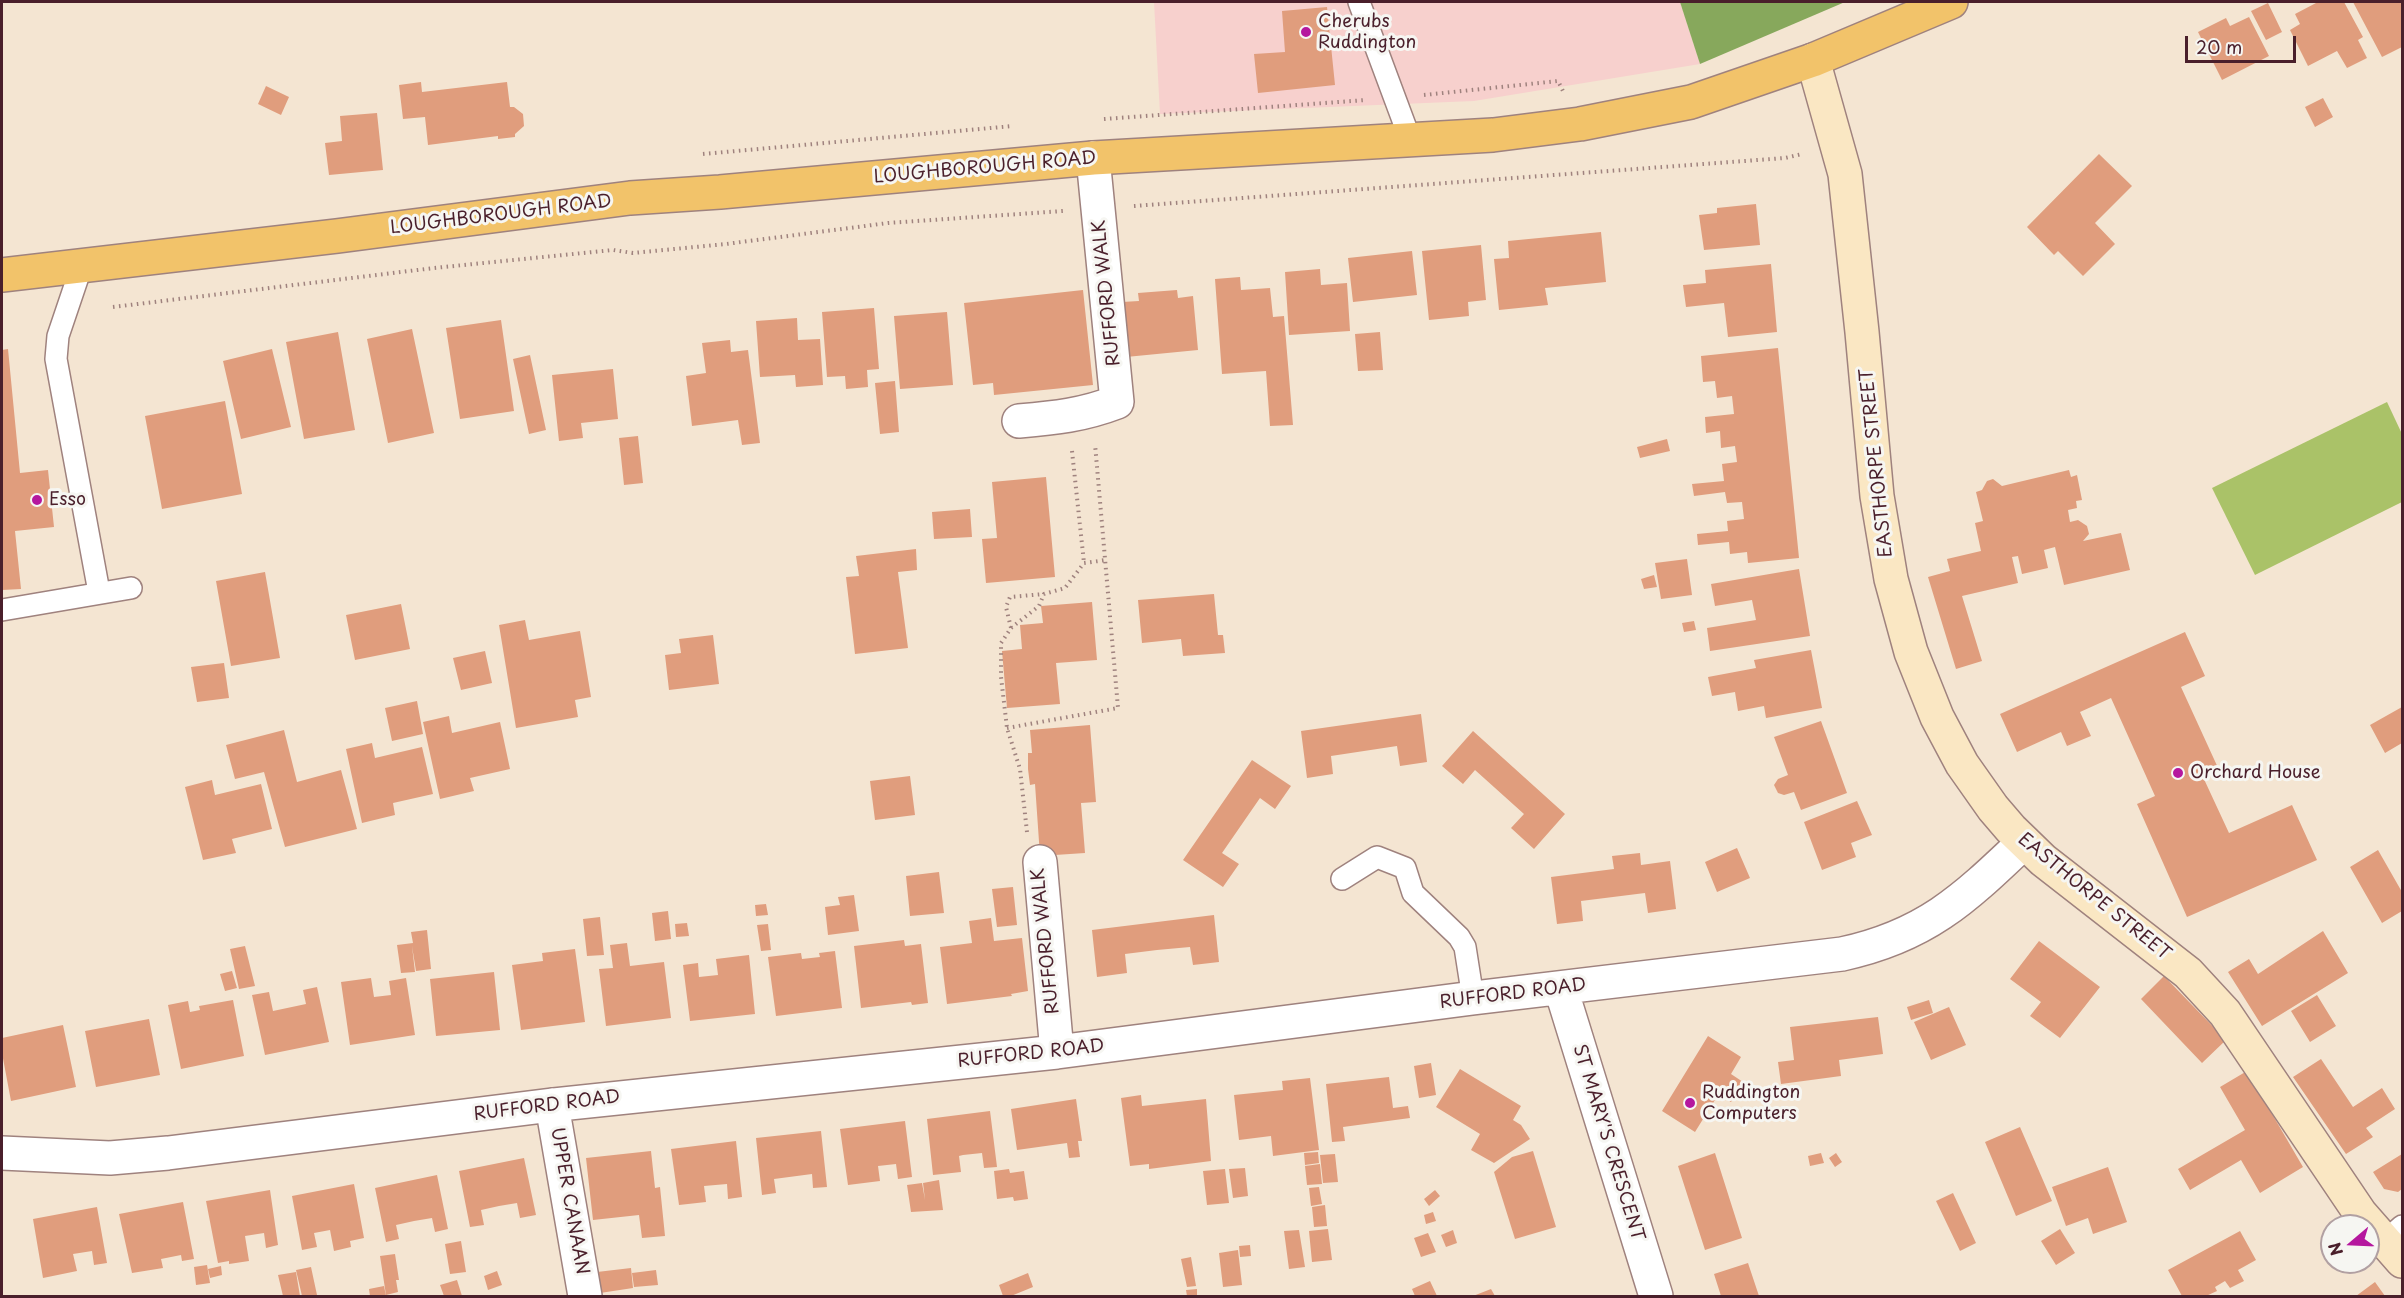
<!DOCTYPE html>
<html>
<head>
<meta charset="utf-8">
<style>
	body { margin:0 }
	#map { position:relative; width:2404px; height:1298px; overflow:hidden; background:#f4e5d2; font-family:"Playpen Sans",sans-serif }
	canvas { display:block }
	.frame { position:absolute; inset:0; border:3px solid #4a1f2b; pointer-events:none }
	.north { position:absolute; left:2320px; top:1214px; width:60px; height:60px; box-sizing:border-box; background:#f6f6f2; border:2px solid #b1a0a2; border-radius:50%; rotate:251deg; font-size:16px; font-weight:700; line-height:24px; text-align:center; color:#4a1f2b }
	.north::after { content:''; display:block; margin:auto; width:21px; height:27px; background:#b5179e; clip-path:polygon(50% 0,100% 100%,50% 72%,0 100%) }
	.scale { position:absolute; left:2185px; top:36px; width:111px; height:27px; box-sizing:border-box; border:3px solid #4a1f2b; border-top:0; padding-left:8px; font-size:18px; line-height:21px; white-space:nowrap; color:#4a1f2b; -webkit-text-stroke:4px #f6f6f2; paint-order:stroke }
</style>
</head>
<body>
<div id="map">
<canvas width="2404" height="1298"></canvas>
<div class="frame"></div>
<div class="north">N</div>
<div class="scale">20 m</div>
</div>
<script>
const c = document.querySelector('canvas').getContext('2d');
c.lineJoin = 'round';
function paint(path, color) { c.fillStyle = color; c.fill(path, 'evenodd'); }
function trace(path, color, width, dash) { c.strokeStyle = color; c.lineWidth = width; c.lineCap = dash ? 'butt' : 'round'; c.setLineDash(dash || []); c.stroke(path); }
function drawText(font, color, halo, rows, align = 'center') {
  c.font = font + ' "Playpen Sans",sans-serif'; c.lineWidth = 6; c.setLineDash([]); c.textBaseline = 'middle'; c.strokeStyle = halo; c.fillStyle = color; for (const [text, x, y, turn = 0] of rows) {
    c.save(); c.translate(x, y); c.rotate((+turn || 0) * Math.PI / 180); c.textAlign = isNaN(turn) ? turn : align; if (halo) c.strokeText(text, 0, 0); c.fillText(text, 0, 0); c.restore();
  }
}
const built = new Path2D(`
	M1154 2H1680L1700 64 1474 101 1160 114Z`);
const green = new Path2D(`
	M2387 402 2402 434V502L2255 575 2212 488Z`);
const forest = new Path2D(`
	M1680 2H1845L1700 64Z`);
const building = new Path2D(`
	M2315 2H2344L2363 37 2358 40 2367 58 2347 68 2337 51 2308 66 2290 30 2300 24 2295 14 2316 3Z
	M2353 2H2402V47L2382 57Z
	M2268 3 2282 32 2266 40 2251 11Z
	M1327 7 1335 85 1258 93 1254 54 1285 52 1282 11Z
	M2249 17 2269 56 2222 80 2198 32 2226 18 2230 26Z
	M421 82 422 92 507 82 510 107H514L523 114 524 126 515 134V137L498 139V136L428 145 425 117 403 119 399 85Z
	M266 86 289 97 281 115 258 104Z
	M2323 98 2333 117 2315 127 2305 107Z
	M377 113 383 170 329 175 325 143 342 141 340 116Z
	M2099 154 2132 186 2095 223 2115 244 2083 276 2058 251 2054 255 2027 227Z
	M1756 204 1760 245 1704 250 1699 215 1717 213V208Z
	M1601 232 1606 282 1545 288 1548 305 1499 310 1494 259 1509 258 1508 241Z
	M1481 245 1486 300 1468 302 1469 316 1429 320 1422 251Z
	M1412 251 1417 295 1353 302 1348 258Z
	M1771 264 1777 332 1728 337 1724 303 1686 307 1683 285 1706 283 1705 270Z
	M1320 269 1321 285 1347 283 1350 331 1289 335 1285 272Z
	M1240 277 1241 290 1270 288 1273 317 1284 316 1293 425 1270 426 1266 371 1222 374 1215 279Z
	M1083 290 1093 385 994 395 993 383 973 385 964 303Z
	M1177 290 1178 298 1193 296 1198 350 1126 357 1122 302 1139 301 1138 293Z
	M874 308 879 369 867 370 868 387 846 389 845 376 827 377 822 312Z
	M947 312 953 385 900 389 894 316Z
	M797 318 798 340 820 339 823 385 796 387 795 375 760 377 756 321Z
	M501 320 514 411 460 419 446 328Z
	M412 329 434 433 388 443 367 339Z
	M338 332 355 430 304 439 286 342Z
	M1380 332 1383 370 1358 371 1355 334Z
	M730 340 731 352 748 350 760 443 742 445 738 420 692 426 686 376 706 373 702 343Z
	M1778 348 1799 558 1748 563 1747 552 1730 554 1729 542 1698 545 1697 534 1728 531 1727 521 1744 519 1742 502 1727 503 1725 492 1694 496 1692 484 1724 481 1722 464 1737 462 1735 446 1721 448 1720 431 1706 433 1705 417 1734 414 1732 396 1717 398 1715 381 1703 382 1701 356Z
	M8 349 20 473 48 470 54 527 15 531 21 589 2 590V350Z
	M272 349 291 427 241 439 223 361Z
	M530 355 546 430 529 434 513 359Z
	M613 369 618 419 581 423 583 438 559 441 552 375Z
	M895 381 899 432 880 434 875 383Z
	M225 401 242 494 162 509 145 416Z
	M638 436 643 483 624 485 619 438Z
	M1667 439 1670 451 1640 458 1637 447Z
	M2069 470 2071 477 2077 475 2082 500 2076 501 2077 508 2068 510 2070 522 2078 520 2087 526 2089 534 2083 541 2121 533 2130 570 2064 585 2055 547 2044 550 2048 568 2022 574 2018 556 2012 557 2018 583 1962 596 1982 661 1956 669 1928 577 1950 571 1947 559 1981 551 1975 523 1983 521 1976 492 1982 490 1987 481 1993 479 2002 486Z
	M1046 477 1055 577 986 583 982 539 997 538 992 482Z
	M970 509 972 537 934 539 932 512Z
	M916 549 917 570 898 572 908 648 855 654 846 577 859 576 856 556Z
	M1687 559 1692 595 1661 599 1655 563Z
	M1799 569 1810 636 1710 651 1707 628 1756 620 1752 600 1715 606 1711 584Z
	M265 572 280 658 231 666 216 581Z
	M1654 575 1657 587 1644 589 1641 579Z
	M1214 594 1218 635H1223L1225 653 1183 656 1181 639 1142 643 1138 600Z
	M1092 602 1097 660 1056 663 1060 704 1007 708 1002 651 1022 649 1020 625 1043 623 1041 606Z
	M401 604 410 649 355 660 346 615Z
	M525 620 529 640 580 631 591 697 575 700 578 717 516 728 499 625Z
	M1694 621 1696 630 1684 632 1682 623Z
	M2185 632 2205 676 2181 687 2219 770 2203 777 2229 833 2292 805 2317 860 2187 917 2137 804 2155 796 2111 698 2080 712 2091 736 2067 746 2061 732 2017 752 2000 714Z
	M713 635 719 684 669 690 665 655 681 653 679 639Z
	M1811 650 1822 708 1766 718 1764 706 1738 711 1735 692 1712 696 1708 677 1756 668 1754 660Z
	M485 651 492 683 461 690 453 658Z
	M224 663 229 698 197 702 191 667Z
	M417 701 423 734 392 741 385 708Z
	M2402 707V743L2385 753 2370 725Z
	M1421 714 1427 762 1400 766 1397 746 1331 756 1333 774 1307 778 1301 731Z
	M449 716 452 733 500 722 510 769 470 778 474 791 440 799 423 722Z
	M1821 721 1847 793 1801 810 1794 792 1784 795 1778 793 1774 785 1778 779 1788 775 1774 737Z
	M1090 725 1096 802 1081 803 1085 853 1040 856 1035 784 1030 785 1028 769V753H1032L1030 730Z
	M284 730 297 782 341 770 357 829 285 847 264 772 235 779 226 745Z
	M1473 731 1565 814 1534 849 1511 828 1524 814 1475 770 1463 784 1442 766Z
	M372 743 375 758 422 747 433 794 393 803 395 815 362 823 346 749Z
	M1252 760 1291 786 1275 809 1260 798 1222 853 1239 864 1223 887 1183 860Z
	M910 776 915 815 875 820 870 781Z
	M212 780 215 795 261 784 272 829 232 839 236 853 203 860 185 787Z
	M1857 801 1872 835 1851 843 1856 857 1822 870 1804 822Z
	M1737 848 1750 878 1717 892 1705 862Z
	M2378 850 2402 892V911L2382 923 2350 867Z
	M1640 853 1641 865 1670 861 1676 909 1648 913 1645 893 1581 901 1583 921 1557 924 1551 877 1614 869 1612 856Z
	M939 872 944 913 910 916 906 876Z
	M1013 887 1017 925 997 927 992 889Z
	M854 895 859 931 828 935 825 907 840 905 838 897Z
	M766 904 768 915 756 916 755 905Z
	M668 911 671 939 655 941 652 913Z
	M1214 915 1219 962 1193 965 1190 947 1157 950 1125 954 1127 973 1097 977 1092 930Z
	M600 917 604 955 587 956 583 919Z
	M991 918 994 941 1022 938 1028 991 1011 994 1012 996 947 1004 940 947 972 943 969 921Z
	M687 923 689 936 676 937 675 924Z
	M768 924 771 950 761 951 757 925Z
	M427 930 431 969 416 971 412 946 415 972 401 973 397 945 413 943 411 932Z
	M2323 931 2348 973 2262 1026 2228 972 2249 959 2258 974Z
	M904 940 905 946 921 944 928 1003 912 1005 911 1002 861 1008 854 946Z
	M2039 941 2100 987 2060 1038 2030 1016 2041 1002 2010 979Z
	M627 943 630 966 664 962 671 1018 606 1026 599 969 613 968 610 945Z
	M245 946 255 986 239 989 230 949Z
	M575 949 585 1022 521 1030 512 965 543 961 542 953Z
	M835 951 842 1008 776 1016 768 957 801 953 802 959 820 957 819 953Z
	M749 955 755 1014 690 1021 683 965 698 963 699 977 718 975 716 959Z
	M232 971 237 988 225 991 220 974Z
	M494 972 500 1030 436 1036 430 979Z
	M2164 976 2226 1040 2202 1063 2141 999Z
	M371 978 374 997 391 995 389 981 406 978 415 1035 350 1045 341 982Z
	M317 987 329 1042 265 1055 252 995 269 992 273 1011 306 1004 303 990Z
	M2317 995 2336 1026 2310 1042 2291 1011Z
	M233 1000 244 1056 181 1069 168 1005 188 1001 190 1012 200 1010 199 1006Z
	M1929 1000 1933 1013 1911 1020 1907 1007Z
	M1949 1007 1966 1045 1931 1060 1914 1022Z
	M1878 1017 1883 1054 1839 1060 1841 1076 1781 1084 1778 1062 1794 1060 1790 1027Z
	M149 1019 160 1075 96 1087 85 1031Z
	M63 1025 76 1087 11 1101 2 1053V1038Z
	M1708 1036 1741 1057 1731 1074 1743 1082 1731 1102 1718 1095 1695 1132 1662 1111Z
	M2321 1059 2353 1107 2382 1088 2395 1109 2366 1128 2373 1137 2346 1154 2293 1077Z
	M1431 1063 1436 1095 1419 1098 1414 1066Z
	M1460 1069 1521 1106 1513 1120 1521 1125 1530 1139 1494 1163 1471 1150 1480 1134 1436 1107Z
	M2247 1071 2303 1167 2260 1193 2241 1160 2190 1190 2178 1169 2245 1130 2220 1087Z
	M1389 1077 1393 1108 1408 1106 1410 1118 1343 1127 1345 1141 1332 1142 1326 1084Z
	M1310 1078 1319 1150 1273 1156 1271 1136 1239 1140 1234 1095 1283 1090 1282 1081Z
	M1141 1095 1142 1106 1206 1099 1211 1161 1149 1169V1164L1130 1166 1121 1098Z
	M1076 1099 1082 1141H1078L1080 1157 1069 1158 1067 1143 1017 1150 1011 1109Z
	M990 1111 997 1167 984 1168 982 1153 963 1155 959 1156 961 1172 933 1175 927 1119Z
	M905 1121 912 1177 898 1179 896 1164 878 1166 880 1181 848 1185 840 1129Z
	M2020 1127 2052 1201 2016 1216 1985 1142Z
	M821 1131 827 1187 813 1188 812 1174 774 1179 776 1193 762 1195 756 1138Z
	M736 1141 742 1197 728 1199 727 1184 704 1186 706 1202 679 1205 671 1149Z
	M651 1151 655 1188 660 1187 665 1236 642 1238 639 1215 593 1220 586 1158Z
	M1533 1151 1556 1227 1515 1239 1494 1172 1512 1157Z
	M1318 1152 1319 1163 1305 1165 1304 1153Z
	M1715 1153 1742 1238 1705 1250 1678 1166Z
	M1821 1153 1824 1163 1810 1166 1808 1156Z
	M1836 1153 1842 1162 1835 1167 1829 1158Z
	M1335 1154 1338 1182 1323 1183 1320 1155Z
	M2402 1154V1189L2398 1192 2384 1189 2373 1172Z
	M524 1158 536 1215 520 1218 517 1203 499 1206 481 1210 484 1225 470 1227 459 1171Z
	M1320 1164 1322 1184 1307 1185 1305 1166Z
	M2108 1167 2127 1222 2093 1234 2088 1218 2066 1226 2052 1187Z
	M1245 1168 1248 1196 1233 1198 1229 1169Z
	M1009 1169 1010 1173 1024 1171 1028 1199 1014 1201 1013 1197 997 1199 994 1171Z
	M1225 1169 1229 1203 1207 1205 1203 1171Z
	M437 1175 448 1229 435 1232 432 1218 414 1221 396 1225 399 1239 386 1242 375 1188Z
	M939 1180 943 1210 911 1212 907 1185 922 1183 925 1200 923 1183Z
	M354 1184 364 1238 350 1241 351 1247 334 1251 330 1230 314 1233 317 1247 302 1250 292 1196Z
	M1319 1187 1322 1204 1311 1206 1309 1188Z
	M270 1190 278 1245 266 1248 264 1233 245 1236 249 1261 229 1264V1261L218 1263 206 1201Z
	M1435 1190 1440 1196 1429 1206 1424 1199Z
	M1953 1193 1976 1243 1960 1251 1936 1201Z
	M183 1202 194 1259 182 1261 181 1255 161 1259 163 1268 132 1273 119 1214Z
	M1325 1205 1327 1226 1314 1227 1312 1207Z
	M97 1207 107 1263 94 1265 92 1251 73 1254 77 1271 43 1278 33 1219Z
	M1433 1212 1436 1221 1426 1224 1424 1215Z
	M1328 1229 1332 1260 1312 1262 1309 1231Z
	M2060 1229 2075 1253 2056 1265 2041 1241Z
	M1299 1230 1305 1267 1289 1269 1284 1231Z
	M1453 1230 1457 1243 1446 1247 1441 1235Z
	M2240 1231 2256 1260 2238 1270 2244 1281 2230 1288 2225 1281 2215 1287 2217 1291 2206 1296H2182L2168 1270Z
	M1428 1233 1436 1252 1421 1257 1414 1238Z
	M461 1241 466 1272 450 1274 445 1244Z
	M1250 1245 1251 1256 1240 1257 1239 1246Z
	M1238 1250 1242 1285 1223 1287 1219 1253Z
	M395 1254 399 1280H396L398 1292 386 1295 380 1256Z
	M1191 1257 1196 1286 1187 1287 1181 1259Z
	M1748 1263 1759 1296H1721L1714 1274Z
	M207 1265 210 1283 196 1285 194 1267Z
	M221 1266 222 1275 210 1278 208 1269Z
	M311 1267 317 1295 302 1296 296 1270Z
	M631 1268 633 1288 600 1293 597 1272Z
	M656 1270 658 1285 634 1287 632 1273Z
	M497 1271 502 1285 488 1290 484 1276Z
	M296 1272 300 1296H283L278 1275Z
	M1028 1273 1033 1287 1011 1296H1003L999 1285Z
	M457 1280 462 1296H444L440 1285Z
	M1430 1281 1437 1296H1415L1412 1289Z
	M2375 1282 2385 1296H2356Z
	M384 1286 386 1296H370L369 1289Z
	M1197 1289V1296H1187L1186 1290Z
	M1491 1289 1495 1296H1473Z`);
const path = new Path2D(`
	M1424 95 1558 81 1563 91
	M1104 119 1366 100
	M703 154 1013 126
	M1134 206 1785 158 1802 154
	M113 307 434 268 613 250 633 253 726 244 888 223 1063 211
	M1072 451 1084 563
	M1011 628 1039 606 1044 594 1065 588 1084 563 1106 560
	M1007 728 1118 708 1095 444
	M1027 832 1020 769 1007 728 1001 677V643L1011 628 1006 607 1010 597 1044 594`);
const lane = new Path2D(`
	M1359 2 1410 139
	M82 265 58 336 56 359 99 592
	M2 610 131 588
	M1342 879 1377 857 1405 868 1413 893 1459 937 1465 947 1473 998
	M2385 1241 2402 1226`);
const street = new Path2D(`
	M1019 421C1055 418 1083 415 1117 402L1093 158
	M1040 862 1057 1052
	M1561 989 1656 1296
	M552 1105 585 1296
	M2 1153 110 1158 168 1153 552 1105 1057 1052 1473 998 1842 954C1926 936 1964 899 2024 842`);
const secondary = new Path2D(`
	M1813 60 1845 174 1862 332 1877 496 1891 579 1911 652 1937 717 1962 764 1993 808 2011 829 2043 860 2188 973 2225 1013 2360 1213 2402 1261`);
const primary = new Path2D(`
	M2 275 337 236 630 198 720 192 1093 158 1493 135 1580 124 1691 102 1813 60 1951 2`);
const markers = [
	[1306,32,6,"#b5179e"],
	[37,500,6,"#b5179e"],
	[2178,773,6,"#b5179e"],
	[1690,1103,6,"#b5179e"]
];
const poiNames = [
	["Cherubs",1318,22],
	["Ruddington",1318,43],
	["Esso",49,500],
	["Orchard House",2190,773],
	["Ruddington",1702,1093],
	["Computers",1702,1114]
];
const streetNames = [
	["LOUGHBOROUGH ROAD",985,168,-5],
	["LOUGHBOROUGH ROAD",501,215,-7],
	["RUFFORD WALK",1107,293,-96],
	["EASTHORPE STREET",1877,463,-96],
	["EASTHORPE STREET",2094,897,39],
	["RUFFORD WALK",1046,941,-96],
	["RUFFORD ROAD",1513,994,-7],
	["RUFFORD ROAD",1031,1054,-6],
	["RUFFORD ROAD",547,1106,-7],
	["ST MARY'S CRESCENT",1608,1143,73],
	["UPPER CANAAN",569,1201,80]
];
paint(built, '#f7d0cd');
paint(green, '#aac268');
paint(forest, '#87a85c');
paint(building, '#e09d7d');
trace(lane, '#9f827e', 24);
trace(street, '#9f827e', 36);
trace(secondary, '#9f827e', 36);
trace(primary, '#9f827e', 36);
trace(path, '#9f827e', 4, [1.5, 4.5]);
trace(lane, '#fff', 21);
trace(street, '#fff', 33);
trace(secondary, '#fae7c3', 33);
trace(primary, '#f2c36a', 33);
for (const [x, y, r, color] of markers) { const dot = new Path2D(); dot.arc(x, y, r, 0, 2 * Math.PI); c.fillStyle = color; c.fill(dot); trace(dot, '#f6f6f2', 2); }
drawText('18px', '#4a1f2b', '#f6f6f2', poiNames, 'left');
drawText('18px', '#4a1f2b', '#f6f6f2', streetNames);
</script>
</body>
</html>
